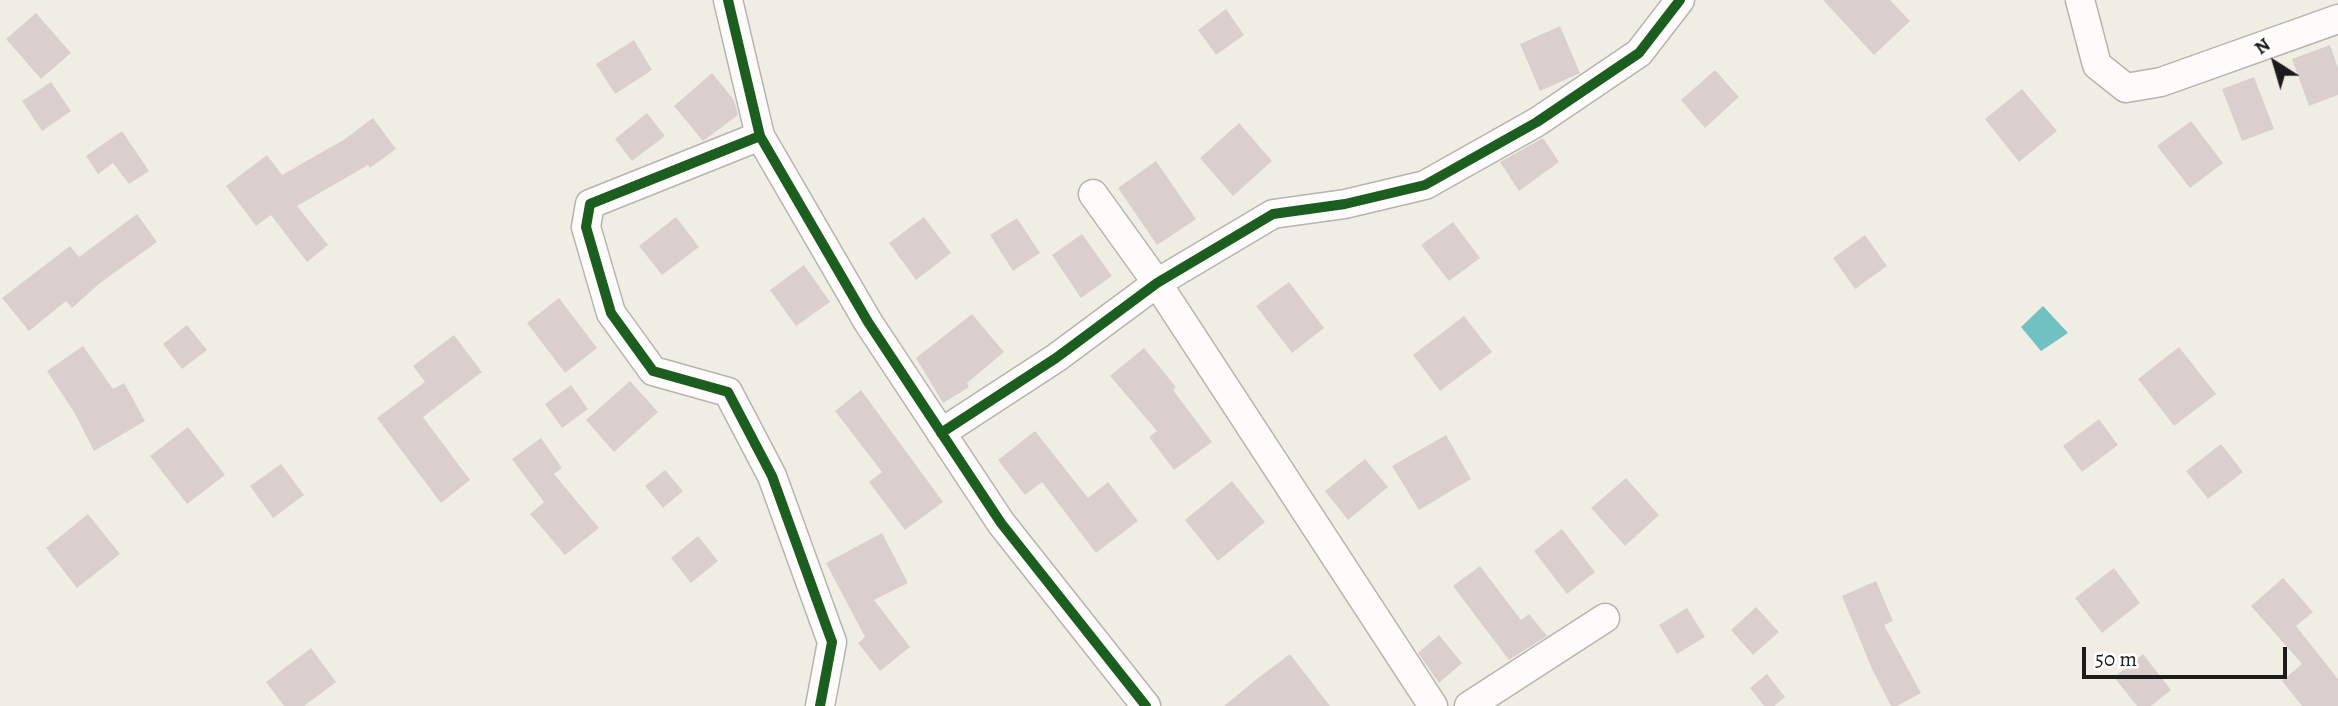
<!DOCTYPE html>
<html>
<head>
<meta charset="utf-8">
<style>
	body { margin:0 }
	#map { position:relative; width:2338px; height:706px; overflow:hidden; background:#f0eee4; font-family:Alegreya,serif }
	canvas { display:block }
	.north { position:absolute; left:2240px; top:28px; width:70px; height:70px; -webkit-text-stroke:5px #fff; paint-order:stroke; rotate:323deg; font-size:19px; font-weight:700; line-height:28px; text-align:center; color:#1c1c1c }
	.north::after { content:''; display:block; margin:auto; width:24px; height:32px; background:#1c1c1c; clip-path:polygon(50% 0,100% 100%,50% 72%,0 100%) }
	.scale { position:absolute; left:2082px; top:647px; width:205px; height:32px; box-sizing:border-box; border:4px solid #1c1c1c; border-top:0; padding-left:9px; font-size:21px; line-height:24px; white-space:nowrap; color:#1c1c1c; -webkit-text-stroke:5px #fff; paint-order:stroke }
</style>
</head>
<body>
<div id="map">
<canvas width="2338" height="706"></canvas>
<div class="north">N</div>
<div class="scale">50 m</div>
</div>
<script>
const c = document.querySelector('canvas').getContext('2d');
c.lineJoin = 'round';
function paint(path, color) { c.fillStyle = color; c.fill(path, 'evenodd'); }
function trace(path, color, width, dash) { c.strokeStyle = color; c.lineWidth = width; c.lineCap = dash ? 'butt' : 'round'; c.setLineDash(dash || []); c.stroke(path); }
const water = new Path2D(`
	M2043 306 2068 333 2041 351 2021 327Z`);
const building = new Path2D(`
	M1823 0H1890L1910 21 1874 55Z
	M1226 9 1244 35 1216 55 1198 30Z
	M36 13 71 53 41 79 6 39Z
	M1560 26 1580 73 1540 91 1520 44Z
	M634 40 652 70 615 94 596 64Z
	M2330 45 2338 68V95L2309 106 2292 59Z
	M1715 70 1739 97 1705 128 1681 100Z
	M712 73 734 100 738 115 703 141 674 106Z
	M2254 77 2274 129 2242 141 2222 89Z
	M51 82 71 111 42 131 22 101Z
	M2022 89 2057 131 2019 162 1985 119Z
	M647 113 665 136 632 161 615 139Z
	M373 118 396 149 370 168 368 165 297 206 328 245 307 262 271 215 256 226 226 186 267 155 282 175 345 139Z
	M2191 121 2223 163 2190 188 2157 146Z
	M1239 123 1272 161 1233 196 1200 158Z
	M122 131 149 171 129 184 113 163 98 174 86 156Z
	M1543 138 1559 162 1519 191 1500 162Z
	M1156 161 1196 219 1157 245 1118 188Z
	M137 214 157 242 100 283 72 308 66 301 29 331 2 298 70 246 79 257Z
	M676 217 699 247 662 275 639 246Z
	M924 217 951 253 916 280 889 243Z
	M1017 218 1040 253 1013 271 990 235Z
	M1453 222 1480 258 1449 281 1421 245Z
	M1082 234 1112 276 1081 298 1052 255Z
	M1865 235 1887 266 1855 289 1833 258Z
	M804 265 830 302 796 326 770 290Z
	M1289 282 1324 328 1292 353 1256 306Z
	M559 298 597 348 565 373 527 323Z
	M972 314 1004 352 967 383 969 387 943 403 916 358Z
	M1464 316 1492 352 1440 391 1413 355Z
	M187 325 207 350 182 369 163 344Z
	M454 335 482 372 423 417 470 480 441 503 377 418 425 382 413 366Z
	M83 346 113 389 124 383 145 421 94 451 74 412 47 371Z
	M2179 347 2216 394 2174 426 2138 379Z
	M1144 348 1176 387 1173 390 1212 442 1174 470 1149 437 1157 431 1110 376Z
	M630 381 658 412 614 452 586 420Z
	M571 385 588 409 562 428 545 404Z
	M861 390 943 502 905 530 869 482 882 472 835 411Z
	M2099 419 2118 445 2082 472 2063 446Z
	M188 427 225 475 187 504 150 456Z
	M1035 431 1088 498 1108 482 1138 521 1096 553 1042 482 1025 495 998 460Z
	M1446 435 1471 479 1419 510 1392 466Z
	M541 438 562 468 554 474 599 528 565 555 530 514 544 502 512 459Z
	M2221 444 2243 472 2208 499 2186 471Z
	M1365 459 1388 487 1348 520 1325 491Z
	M281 464 304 495 273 518 250 486Z
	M665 470 683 491 663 508 645 486Z
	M1626 478 1659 515 1625 546 1591 508Z
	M1232 481 1265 522 1218 561 1185 520Z
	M88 514 120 554 77 588 46 548Z
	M1562 529 1595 572 1567 594 1534 551Z
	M882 533 908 583 874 600 910 647 880 671 858 643 865 637 826 563Z
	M698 536 718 561 691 583 671 558Z
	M1480 566 1521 620 1529 614 1547 636 1509 660 1453 586Z
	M2114 568 2140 603 2102 633 2075 598Z
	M2283 578 2313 612 2296 626 2338 679V706H2302L2282 681 2302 664 2251 606Z
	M1876 581 1893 621 1884 625 1921 693 1897 706H1891L1872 669 1842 596Z
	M1756 607 1779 632 1753 655 1731 630Z
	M1687 608 1705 637 1677 654 1659 625Z
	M1439 635 1462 663 1439 683 1418 653Z
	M311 648 336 682 304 706H284L266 682Z
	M1290 654 1330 706H1224L1258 678Z
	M2143 654 2171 690 2151 706H2137L2114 677Z
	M1767 674 1785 697 1774 706H1764L1750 688Z`);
const minor = new Path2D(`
	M728 0 760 136 868 322 1001 523 1146 706
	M2080 0 2097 65 2126 88 2161 82 2338 19
	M760 136 590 204 586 227 611 313 653 371 728 392 772 476 832 642 820 706
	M1093 194 1157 283 1433 706
	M941 433 1056 358 1157 283 1273 214 1345 204 1425 185 1537 122 1639 53 1680 0
	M1469 706 1605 618`);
const cycleway = new Path2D(`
	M728 0 760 136 868 322 1001 523 1146 706
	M760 136 590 204 586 227 611 313 653 371 728 392 772 476 832 642 820 706
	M941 433 1056 358 1157 283 1273 214 1345 204 1425 185 1537 122 1639 53 1680 0`);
paint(water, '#71c0c2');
paint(building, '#dbcfce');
trace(minor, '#b5b4ae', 31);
trace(minor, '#fdfcfb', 28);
trace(cycleway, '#1b5e20', 10);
</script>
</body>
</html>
